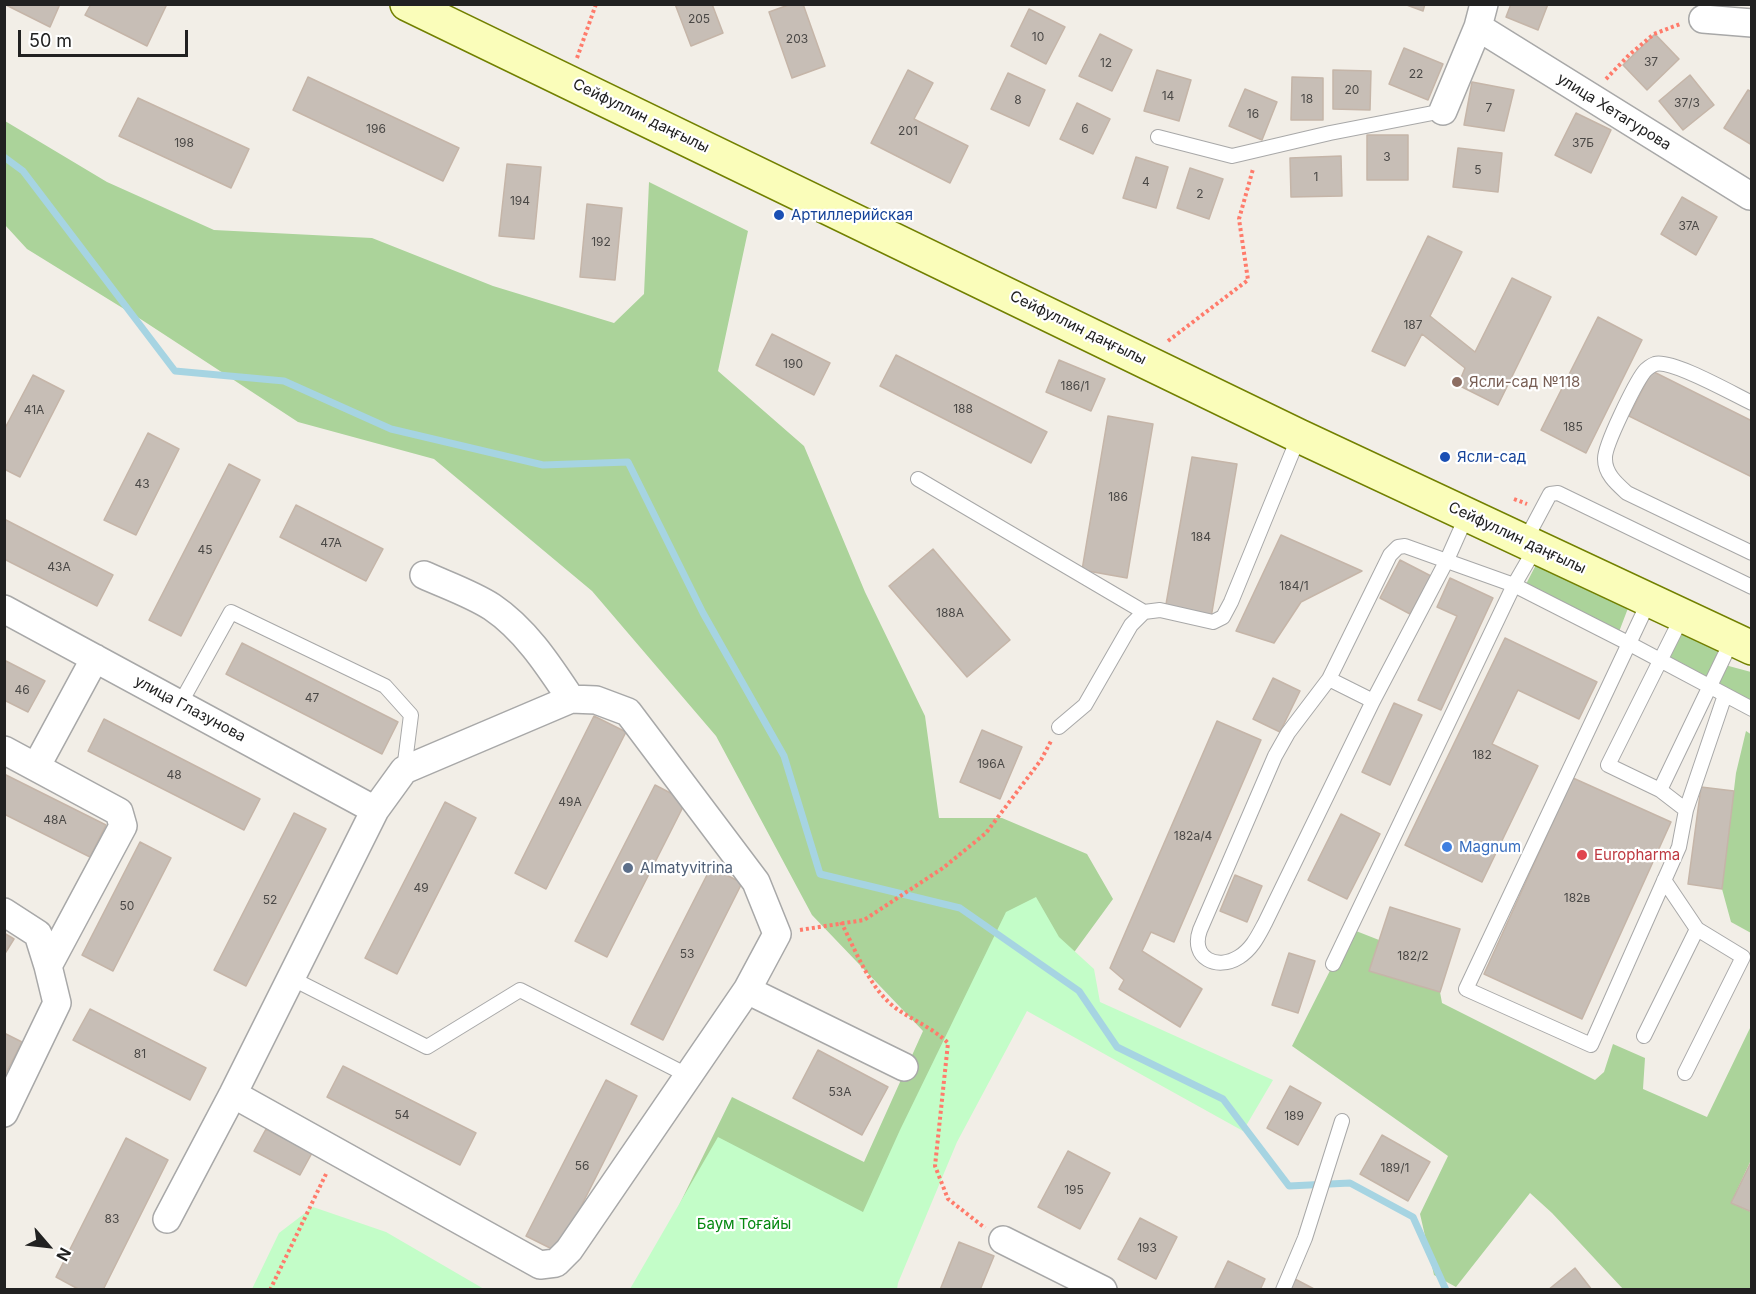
<!DOCTYPE html>
<html>
<head>
<meta charset="utf-8">
<style>
	body { margin:0 }
	#map { position:relative; width:1756px; height:1294px; overflow:hidden; background:#f2eee7; font-family:Inter,sans-serif }
	canvas { display:block }
	.frame { position:absolute; inset:0; border:6px solid #212121; pointer-events:none }
	.north { position:absolute; left:18px; top:1216px; width:60px; height:60px; -webkit-text-stroke:4px #fff; paint-order:stroke; rotate:118deg; font-size:16px; font-weight:700; line-height:24px; text-align:center; color:#212121 }
	.north::after { content:''; display:block; margin:auto; width:21px; height:27px; background:#212121; clip-path:polygon(50% 0,100% 100%,50% 72%,0 100%) }
	.scale { position:absolute; left:18px; top:30px; width:170px; height:27px; box-sizing:border-box; border:3px solid #212121; border-top:0; padding-left:8px; font-size:18px; line-height:21px; white-space:nowrap; color:#212121; -webkit-text-stroke:4px #fff; paint-order:stroke }
</style>
</head>
<body>
<div id="map">
<canvas width="1756" height="1294"></canvas>
<div class="frame"></div>
<div class="north">N</div>
<div class="scale">50 m</div>
</div>
<script>
const c = document.querySelector('canvas').getContext('2d');
c.lineJoin = 'round';
function paint(path, color) { c.fillStyle = color; c.fill(path, 'evenodd'); }
function trace(path, color, width, dash) { c.strokeStyle = color; c.lineWidth = width; c.lineCap = dash ? 'butt' : 'round'; c.setLineDash(dash || []); c.stroke(path); }
function drawText(font, color, halo, rows, align = 'center') {
  c.font = font + ' Inter,sans-serif'; c.lineWidth = 4.5; c.setLineDash([]); c.textBaseline = 'middle'; c.strokeStyle = halo; c.fillStyle = color; for (const [text, x, y, turn = 0] of rows) {
    c.save(); c.translate(x, y); c.rotate((+turn || 0) * Math.PI / 180); c.textAlign = isNaN(turn) ? turn : align; if (halo) c.strokeText(text, 0, 0); c.fillText(text, 0, 0); c.restore();
  }
}
const forest = new Path2D(`
	M5 121 107 182 214 230 372 238 493 286 614 323 644 294 649 182 748 231 718 371 804 446 865 592 925 716 939 818H1002L1087 854 1113 899 1048 988 1020 1005 901 1245 638 1289 732 1097 864 1162 923 1031 812 915 716 736 592 591 434 459 298 422 142 320 27 249 5 225Z
	M1540 557 1630 603 1617 637 1523 590Z
	M1682 631 1722 649 1707 680 1668 658Z
	M1725 665 1751 672V702L1715 684Z
	M1746 731 1752 735 1751 933 1731 922 1722 889 1736 773Z
	M1351 929 1379 940 1370 971 1440 992 1442 1003 1595 1080 1604 1072 1613 1044 1645 1058 1643 1089 1707 1117 1751 1026V1160L1731 1203 1751 1212V1289H1623L1552 1213 1530 1193 1456 1287 1434 1275 1420 1214 1448 1156 1292 1046Z`);
const park = new Path2D(`
	M1036 897 1059 937 1094 969 1100 1002 1273 1080 1243 1131 1027 1011 957 1142 898 1283 897 1289H630L718 1137 863 1212 900 1130 1006 912Z
	M313 1207 386 1232 484 1289H252L279 1233Z`);
const stream = new Path2D(`
	M4 157 23 171 175 371 284 381 391 429 543 465 628 462 703 613 784 756 820 874 960 908 1079 991 1117 1047 1223 1099 1289 1186 1350 1183 1413 1217 1446 1290`);
const building = new Path2D(`
	M4 4H60L50 27Z
	M91 4H167L147 46 85 15Z
	M675 4H712L723 33 691 46Z
	M791 4H803L825 66 792 78 769 12Z
	M1404 4H1425L1423 11Z
	M1511 4H1548L1538 30 1506 17Z
	M1029 9 1065 27 1046 64 1011 46Z
	M1100 34 1132 50 1112 91 1079 76Z
	M1655 34 1679 59 1647 90 1623 65Z
	M1404 48 1443 64 1428 100 1389 84Z
	M908 70 933 83 914 119 968 146 950 183 871 143Z
	M1157 70 1191 80 1179 121 1144 111Z
	M1333 70 1371 71 1370 110 1333 109Z
	M1008 73 1045 90 1029 126 991 109Z
	M1690 75 1714 105 1683 130 1659 101Z
	M308 77 459 148 443 181 293 110Z
	M1292 77 1323 78V120H1291Z
	M1472 82 1514 90 1504 131 1464 125Z
	M1245 89 1277 102 1262 140 1229 126Z
	M1748 90 1752 92V145L1724 128Z
	M138 98 249 149 231 188 119 136Z
	M1077 103 1110 119 1093 154 1060 139Z
	M1576 113 1611 130 1591 173 1555 155Z
	M1367 135H1408V180H1367Z
	M1458 148 1502 153 1498 192 1453 187Z
	M1341 156 1342 196 1291 197 1290 158Z
	M1136 157 1168 167 1156 208 1123 198Z
	M507 164 541 167 534 239 499 236Z
	M1190 168 1223 179 1209 219 1177 208Z
	M1682 197 1717 217 1696 255 1661 234Z
	M587 204 622 208 615 280 580 277Z
	M1428 236 1462 252 1430 316 1475 352 1512 278 1551 297 1498 405 1458 385 1465 368 1422 334 1405 366 1372 351Z
	M1598 317 1642 340 1586 453 1541 430Z
	M772 334 830 363 814 395 756 365Z
	M896 355 1047 432 1031 463 880 386Z
	M1059 360 1105 379 1091 411 1046 392Z
	M1652 371 1752 421V477L1629 416Z
	M33 375 64 391 20 477 4 469V430Z
	M1108 416 1153 424 1127 578 1082 570Z
	M148 433 179 449 136 535 104 520Z
	M1192 457 1237 464 1211 618 1165 610Z
	M229 464 260 480 181 636 149 620Z
	M296 505 383 549 366 581 280 537Z
	M4 519 113 575 97 606 4 559Z
	M1281 535 1362 571 1301 602 1274 643 1236 631Z
	M933 549 1010 640 967 677 889 586Z
	M1400 560 1431 576 1410 614 1380 598Z
	M1450 578 1493 598 1441 710 1418 700 1457 616 1437 607Z
	M1505 638 1597 682 1579 719 1518 690 1492 744 1538 766 1482 882 1405 845Z
	M242 643 398 722 382 754 226 674Z
	M4 660 45 681 28 712 4 700Z
	M1273 678 1300 691 1280 732 1253 719Z
	M1394 703 1422 715 1390 785 1362 772Z
	M594 716 626 732 546 889 515 873Z
	M104 719 260 799 244 830 88 751Z
	M1217 721 1261 740 1174 942 1151 932 1142 951 1202 989 1180 1027 1119 989 1124 980 1110 968Z
	M982 730 1022 747 1000 799 960 782Z
	M4 774 106 825 90 857 4 814Z
	M1573 778 1671 822 1582 1019 1484 974Z
	M655 785 686 801 607 957 575 941Z
	M1701 787 1734 791 1722 889 1688 884Z
	M445 802 476 818 397 974 365 958Z
	M294 813 326 829 246 986 214 970Z
	M1341 814 1380 834 1347 899 1308 880Z
	M140 842 171 858 113 971 82 955Z
	M711 867 742 883 663 1040 631 1024Z
	M1235 875 1262 886 1247 922 1220 911Z
	M1390 907 1460 929 1440 992 1369 971Z
	M4 933 14 939 4 955Z
	M1289 953 1315 961 1298 1013 1272 1005Z
	M90 1009 206 1068 190 1100 73 1040Z
	M4 1033 22 1042 4 1077Z
	M818 1050 888 1087 862 1135 793 1098Z
	M343 1066 476 1133 460 1165 327 1097Z
	M606 1080 637 1096 558 1252 526 1236Z
	M1290 1086 1321 1103 1298 1145 1267 1128Z
	M266 1129 312 1153 300 1175 254 1151Z
	M1382 1135 1430 1162 1408 1201 1360 1174Z
	M126 1138 168 1160 103 1290H80L56 1277Z
	M1068 1151 1110 1173 1080 1229 1038 1207Z
	M1752 1160V1212L1731 1203Z
	M1140 1218 1177 1237 1156 1279 1118 1259Z
	M959 1242 994 1256 980 1290H940Z
	M1228 1261 1265 1279 1260 1290H1214Z
	M1575 1268 1592 1290H1548Z
	M1295 1279 1316 1290H1289Z`);
const path = new Path2D(`
	M577 58 596 4
	M1606 79 1629 55 1654 34 1680 24
	M1168 341 1248 280 1239 219 1253 169
	M1514 499 1527 504
	M841 922C856 951 868 985 893 1006 911 1020 932 1027 948 1043L935 1166 948 1199 985 1228
	M800 930 864 920 943 868 986 833 1041 760 1051 741
	M270 1290 326 1174`);
const lane = new Path2D(`
	M1158 137 1232 156 1330 133 1443 111
	M1752 403C1733 394 1672 359 1655 364 1652 365 1646 369 1644 372 1635 384 1604 446 1605 459 1605 474 1617 484 1627 493L1752 553
	M918 479 1144 612
	M1525 541 1550 494 1558 493 1752 587
	M1649 601 1466 989 1591 1045 1679 847 1686 810 1725 695
	M1682 617 1608 765 1660 790 1732 640
	M1329 679 1390 555 1398 547 1405 546 1514 585 1628 643 1752 709
	M1373 701 1329 679 1288 733 1275 756 1200 930C1190 958 1217 971 1239 957 1252 949 1258 936 1265 923L1373 701 1447 560 1467 515
	M180 704 231 612 385 686 411 715 404 770
	M1059 727 1085 705 1131 625 1144 612 1160 610 1213 622 1223 617 1231 602 1299 436
	M1660 790 1686 810
	M1333 964 1514 585 1536 547
	M291 978 427 1047 520 990 689 1076
	M1644 1036 1697 929 1664 880
	M1685 1073 1743 957 1697 929
	M1283 1290 1305 1238 1342 1121`);
const street = new Path2D(`
	M1703 19 1752 23
	M1478 27 1750 196
	M1443 111 1478 27 1484 4
	M424 575C446 585 472 594 492 607 526 630 549 666 571 699
	M4 609 375 810
	M4 750 119 812 123 826 48 966 57 1003 4 1113
	M36 767 95 658
	M4 912 38 934 48 966
	M233 1094 540 1265 556 1263 569 1250 747 990 904 1067
	M167 1219 233 1094 375 810 404 770 571 699 596 700 628 712 756 882 777 934 747 990
	M1003 1240 1103 1290`);
const secondary = new Path2D(`
	M407 4 1299 436 1752 648`);
const markers = [
	[779,215,6,"#1a4fb4"],
	[1457,382,6,"#8d6e63"],
	[1445,457,6,"#1a4fb4"],
	[1447,847,6,"#3f7fe0"],
	[1582,855,6,"#e0444e"],
	[628,868,6,"#5c6f8a"]
];
const numberNames = [
	["205",699,19],
	["10",1038,37],
	["203",797,39],
	["37",1651,62],
	["12",1106,63],
	["22",1416,74],
	["20",1352,90],
	["14",1168,96],
	["18",1307,99],
	["8",1018,100],
	["37/3",1687,103],
	["7",1489,108],
	["16",1253,114],
	["196",376,129],
	["6",1085,129],
	["201",908,131],
	["198",184,143],
	["37Б",1583,143],
	["3",1387,157],
	["5",1478,170],
	["1",1316,177],
	["4",1146,182],
	["2",1200,194],
	["194",520,201],
	["37А",1689,226],
	["192",601,242],
	["187",1413,325],
	["190",793,364],
	["186/1",1075,386],
	["188",963,409],
	["41А",34,410],
	["185",1573,427],
	["43",142,484],
	["186",1118,497],
	["184",1201,537],
	["47А",331,543],
	["45",205,550],
	["43А",59,567],
	["184/1",1294,586],
	["188А",950,613],
	["46",22,690],
	["47",312,698],
	["182",1482,755],
	["196А",991,764],
	["48",174,775],
	["49А",570,802],
	["48А",55,820],
	["182а/4",1193,836],
	["49",421,888],
	["182в",1577,898],
	["52",270,900],
	["50",127,906],
	["53",687,954],
	["182/2",1413,956],
	["81",140,1054],
	["53А",840,1092],
	["54",402,1115],
	["189",1294,1116],
	["56",582,1166],
	["189/1",1395,1168],
	["195",1074,1190],
	["83",112,1219],
	["193",1147,1248]
];
const streetNames = [
	["улица Хетагурова",1614,112,32],
	["Сейфуллин даңғылы",641,116,26],
	["Сейфуллин даңғылы",1078,328,26],
	["Сейфуллин даңғылы",1517,538,25],
	["улица Глазунова",190,709,28]
];
const transitNames = [
	["Артиллерийская",791,215],
	["Ясли-сад",1457,457]
];
const educationNames = [
	["Ясли-сад №118",1469,382]
];
const shopNames = [
	["Magnum",1459,847]
];
const healthNames = [
	["Europharma",1594,855]
];
const serviceNames = [
	["Almatyvitrina",640,868]
];
const parkNames = [
	["Баум Тоғайы",744,1224]
];
paint(forest, '#abd39a');
paint(park, '#c3fdc8');
trace(stream, '#a6d4e2', 7);
paint(building, '#c7beb6');
trace(building, '#c5b5a8', 1.5);
trace(lane, '#a8a8a8', 16);
trace(street, '#a8a8a8', 30);
trace(secondary, '#728000', 36);
trace(path, '#ff7b6b', 4, [3, 3]);
trace(lane, '#fff', 14);
trace(street, '#fff', 27);
trace(secondary, '#fafdba', 33);
for (const [x, y, r, color] of markers) { const dot = new Path2D(); dot.arc(x, y, r, 0, 2 * Math.PI); c.fillStyle = color; c.fill(dot); trace(dot, '#fff', 2); }
drawText('12px', '#4a4846', null, numberNames);
drawText('15px', '#212121', '#fff', streetNames);
drawText('15px', '#164399', '#fff', transitNames, 'left');
drawText('15px', '#785e54', '#fff', educationNames, 'left');
drawText('15px', '#366cbe', '#fff', shopNames, 'left');
drawText('15px', '#be3a42', '#fff', healthNames, 'left');
drawText('15px', '#4e5e75', '#fff', serviceNames, 'left');
drawText('15px', '#058910', '#fff', parkNames);
</script>
</body>
</html>
